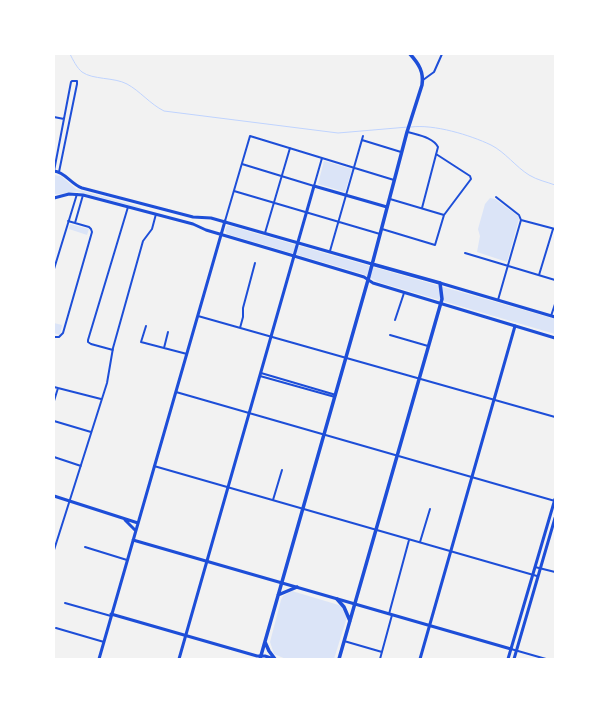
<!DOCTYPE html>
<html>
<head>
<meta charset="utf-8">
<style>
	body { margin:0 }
	#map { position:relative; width:609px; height:713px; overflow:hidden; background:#f2f2f2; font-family:"Fira Sans Condensed",sans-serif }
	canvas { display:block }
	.frame { position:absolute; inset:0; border:55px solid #fff; pointer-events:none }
</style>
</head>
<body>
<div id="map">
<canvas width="609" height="713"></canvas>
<div class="frame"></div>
</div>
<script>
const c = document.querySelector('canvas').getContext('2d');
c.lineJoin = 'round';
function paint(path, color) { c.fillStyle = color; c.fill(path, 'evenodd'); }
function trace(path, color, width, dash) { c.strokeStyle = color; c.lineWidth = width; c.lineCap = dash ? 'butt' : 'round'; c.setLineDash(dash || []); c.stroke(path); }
const green = new Path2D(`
	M324 161 352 169 345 192 318 184Z
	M54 175 61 176 76 189 141 207 140 208 79 192C70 191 63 195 54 194Z
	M490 198 495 199 518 216 519 219 507 262 477 252 480 236 478 229 485 204Z
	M70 224 89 229 87 235 69 229Z
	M227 226H230L555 319V334L378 282 363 274 227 234 225 230Z
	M54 323 62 325 60 335 54 333Z
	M292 591 342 606 347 617 334 659H286L274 654 270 642 281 600 283 596Z`);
const stream = new Path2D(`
	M70 54C73 60 77 68 82 72 93 80 114 77 127 84 140 91 150 104 164 111L338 133 408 127
	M411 127C434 124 470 135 491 145 505 152 516 167 529 175 537 180 547 182 555 185`);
const minor = new Path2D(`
	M423 80 434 72 442 54
	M54 117 64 119
	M408 132C417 135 433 137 438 147L422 208
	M362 140 401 152
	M242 164 314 186 322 158
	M54 171 71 82 72 81H77V84L59 172
	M234 191 380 234
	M496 197 519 215 521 220 555 229
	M390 199 444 215
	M225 221 250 136 394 180
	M75 223 83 195
	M382 229 435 245 444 215 471 179 470 176 436 154
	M265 233 290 148
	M330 251 363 136
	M465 253 555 280
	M54 269 77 194
	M539 275 553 229
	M498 300 521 220
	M198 316 555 417
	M551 316 555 304
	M395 320 404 293
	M146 326 141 342 187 354
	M240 328 243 317V308L255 263
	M390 335 428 346
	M54 337H59L63 333 92 232 91 229 89 227 68 221
	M164 348 168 332
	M113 350 91 344 88 342V340L128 207
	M261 373 336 395
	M260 376 335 397
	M54 387 101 399
	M176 392 555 501
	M54 401 58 388
	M54 421 91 432
	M54 457 81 466
	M154 466 537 576
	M273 500 282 470
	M420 542 430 509
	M85 547 127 560
	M54 550 107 383 113 348 143 241 152 229 156 214
	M535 567 555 572
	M65 603 111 616
	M389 614 409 540
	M56 628 104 642
	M344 641 382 652
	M511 649 546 659
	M380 659 392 615`);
const tertiary = new Path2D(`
	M54 171C65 172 71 184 82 188L193 217 211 218 372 264
	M54 198 69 194 83 195 193 224 206 230 294 256 314 186 387 207
	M54 496 138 523
	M125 520 135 530
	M133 540 511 649
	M111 614 257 656H265L274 659
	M99 659 225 221
	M420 659 515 326`);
const secondary = new Path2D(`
	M440 283 555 317
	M179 659 294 256 364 277 373 283 555 338
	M508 659 555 499
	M514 659 555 518`);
const primary = new Path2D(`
	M278 595 297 587
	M337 599 344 607 350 621
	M265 642 269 651 275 659
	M260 659 368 280 407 132 422 85C424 72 419 64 410 54
	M339 659 442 299 440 283 372 264`);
paint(green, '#dbe4f7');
trace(stream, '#bfd3fe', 1);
trace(minor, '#1d4ed8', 2);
trace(tertiary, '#1d4ed8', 3);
trace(secondary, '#1d4ed8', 3);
trace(primary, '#1d4ed8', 3.5);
</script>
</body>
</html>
